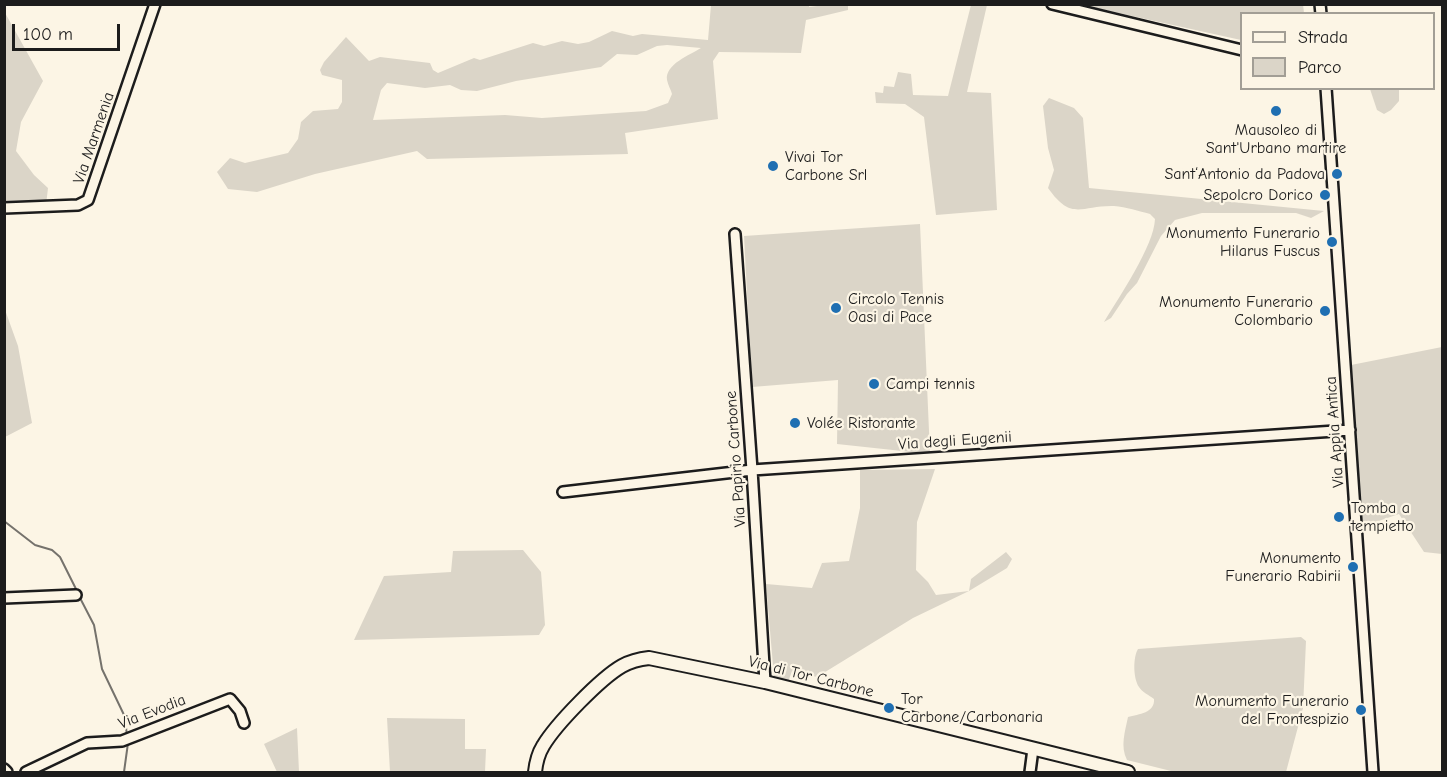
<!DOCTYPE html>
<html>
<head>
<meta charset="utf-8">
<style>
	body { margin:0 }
	#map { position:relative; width:1447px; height:777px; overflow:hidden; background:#fcf5e5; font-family:"Comic Neue",sans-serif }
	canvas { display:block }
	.frame { position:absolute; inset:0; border:6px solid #1c1c1c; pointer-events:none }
	.legend { position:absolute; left:1240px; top:12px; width:195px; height:78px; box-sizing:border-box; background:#fcf5e5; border:2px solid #a29e95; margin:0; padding:8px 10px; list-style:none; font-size:18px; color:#1c1c1c }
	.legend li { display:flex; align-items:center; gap:12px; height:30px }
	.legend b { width:30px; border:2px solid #a29e95 }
	.scale { position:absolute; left:12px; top:24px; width:108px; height:27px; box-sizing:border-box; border:3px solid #1c1c1c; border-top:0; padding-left:8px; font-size:18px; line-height:21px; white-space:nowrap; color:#1c1c1c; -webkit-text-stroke:4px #fcf5e5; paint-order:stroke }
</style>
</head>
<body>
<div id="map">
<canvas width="1447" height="777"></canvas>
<div class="frame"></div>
<ul class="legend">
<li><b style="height:8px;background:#fcf5e5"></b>Strada</li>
<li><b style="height:16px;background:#dbd5c8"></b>Parco</li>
</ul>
<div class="scale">100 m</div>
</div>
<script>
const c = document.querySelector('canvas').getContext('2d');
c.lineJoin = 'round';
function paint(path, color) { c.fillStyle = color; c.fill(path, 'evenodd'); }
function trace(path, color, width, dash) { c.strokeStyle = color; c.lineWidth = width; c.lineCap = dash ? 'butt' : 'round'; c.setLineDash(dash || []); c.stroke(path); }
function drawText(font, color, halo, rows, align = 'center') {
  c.font = font + ' "Comic Neue",sans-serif'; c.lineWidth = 4.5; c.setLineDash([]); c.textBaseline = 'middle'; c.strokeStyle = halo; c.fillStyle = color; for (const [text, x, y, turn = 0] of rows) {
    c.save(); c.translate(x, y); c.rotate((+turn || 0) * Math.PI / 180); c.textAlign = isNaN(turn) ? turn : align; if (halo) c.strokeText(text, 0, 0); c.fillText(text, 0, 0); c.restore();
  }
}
const green = new Path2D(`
	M1303 4 1304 13 1242 14 1241 40 1082 5Z
	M809 5V7L825 5H848V10L806 20 801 53 719 52 713 61 718 119 625 133 628 154 427 159 417 151 315 174 257 192 228 189 217 172 230 158 245 163 288 153 298 139 301 122 313 111 338 109 342 102V80L322 75 320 70 324 62 346 37 369 61 380 57 430 63 433 70 438 73 474 58 480 60 533 43 544 46 562 41 578 44 589 42 612 31 633 36 642 34 708 40 711 5ZM667 45 701 48C690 55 665 64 667 80 668 85 671 90 672 94L668 103 646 111 542 118 505 115 373 120 381 90 387 83 425 88 450 85 461 90 477 91 516 81 601 67 617 54 637 55 657 46Z
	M971 5H987L967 92 991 93 997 210 936 215 924 117 905 104 876 103 875 92 883 93 884 86 894 87 898 72 911 74 913 95 948 96Z
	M4 11 43 81 21 122 16 151 34 175 48 188 46 205 5 207Z
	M1370 89H1399V101L1391 110 1384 114 1377 110Z
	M1049 98 1074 108 1083 118 1089 188 1324 211 1311 218 1296 213H1202L1175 220 1161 236 1137 283 1127 294 1111 318 1104 322C1119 297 1154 246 1155 219L1150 214C1139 211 1126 207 1114 206 1081 205 1072 222 1048 188L1054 170 1048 148 1043 106Z
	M920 224 930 454 837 444 838 380 752 387 744 236Z
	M4 307 18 346 32 423 5 437Z
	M1442 347V554L1424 552 1399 514 1361 527 1351 365Z
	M935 469 917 522 916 570 928 582 936 595 969 591 971 579 1006 552 1012 559 1007 568 969 591 913 618 817 677 792 671 788 682 774 677 766 584 812 588 822 563 849 561 860 508V470Z
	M523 550 541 572 545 625 539 635 354 640 384 576 451 572 453 551Z
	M1301 637 1306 641 1303 708 1286 772H1175L1127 760C1120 746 1125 732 1128 717 1139 714 1155 713 1154 699 1149 695 1142 692 1139 687 1133 678 1133 657 1138 649Z
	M387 718 465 719V749H486L485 772H390Z
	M297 728 299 772H277L264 744Z`);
const stream = new Path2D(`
	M4 521 35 545 52 550 60 557 77 591
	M79 596 94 625 102 669 125 717 127 737
	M124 772 128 743`);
const minor = new Path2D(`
	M1052 4 1242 50
	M1320 4 1321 14
	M1326 88 1373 772
	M4 208 78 205 88 200 155 4
	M735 234 752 470 765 682
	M563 492 752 470 1350 430
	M4 598 76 595
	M4 769 7 772
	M26 772 87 743 122 741 230 699 240 711 244 723
	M1030 772 1033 749`);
const major = new Path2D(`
	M535 772C536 763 538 754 543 746 556 724 601 678 622 666 631 661 640 659 649 658L765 682 1128 772`);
const markers = [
	[1276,111,6,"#1f6fb2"],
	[773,166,6,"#1f6fb2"],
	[1337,174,6,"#1f6fb2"],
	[1325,195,6,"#1f6fb2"],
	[1332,242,6,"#1f6fb2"],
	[836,308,6,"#1f6fb2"],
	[1325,311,6,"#1f6fb2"],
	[874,384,6,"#1f6fb2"],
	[795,423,6,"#1f6fb2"],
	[1339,517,6,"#1f6fb2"],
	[1353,567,6,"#1f6fb2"],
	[889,708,6,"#1f6fb2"],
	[1361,710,6,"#1f6fb2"]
];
const poiNames = [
	["Mausoleo di",1276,130,"center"],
	["Sant'Urbano martire",1276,148,"center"],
	["Vivai Tor",785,157],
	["Carbone Srl",785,175],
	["Sant‘Antonio da Padova",1325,174,"right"],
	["Sepolcro Dorico",1313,195,"right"],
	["Monumento Funerario",1320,233,"right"],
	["Hilarus Fuscus",1320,251,"right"],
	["Circolo Tennis",848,299],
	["Oasi di Pace",848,317],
	["Monumento Funerario",1313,302,"right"],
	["Colombario",1313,320,"right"],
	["Campi tennis",886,384],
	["Volée Ristorante",807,423],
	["Tomba a",1351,508],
	["tempietto",1351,526],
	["Monumento",1341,558,"right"],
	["Funerario Rabirii",1341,576,"right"],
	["Tor",901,699],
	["Carbone/Carbonaria",901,717],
	["Monumento Funerario",1349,701,"right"],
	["del Frontespizio",1349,719,"right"]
];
const streetNames = [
	["Via Marmenia",94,138,-71],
	["Via Appia Antica",1335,432,-94],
	["Via degli Eugenii",955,441,-4],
	["Via Papirio Carbone",736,459,-94],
	["Via di Tor Carbone",811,677,14],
	["Via Evodia",152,712,-21]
];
paint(green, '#dbd5c8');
trace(stream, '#75726c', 2);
trace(minor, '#1c1c1c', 14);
trace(major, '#1c1c1c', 16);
trace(minor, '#fcf5e5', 9);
trace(major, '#fcf5e5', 12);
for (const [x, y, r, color] of markers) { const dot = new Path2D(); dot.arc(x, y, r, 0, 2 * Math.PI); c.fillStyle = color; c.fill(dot); trace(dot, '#fcf5e5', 2); }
drawText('16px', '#1c1c1c', '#fcf5e5', poiNames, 'left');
drawText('16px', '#1c1c1c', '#fcf5e5', streetNames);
</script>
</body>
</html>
